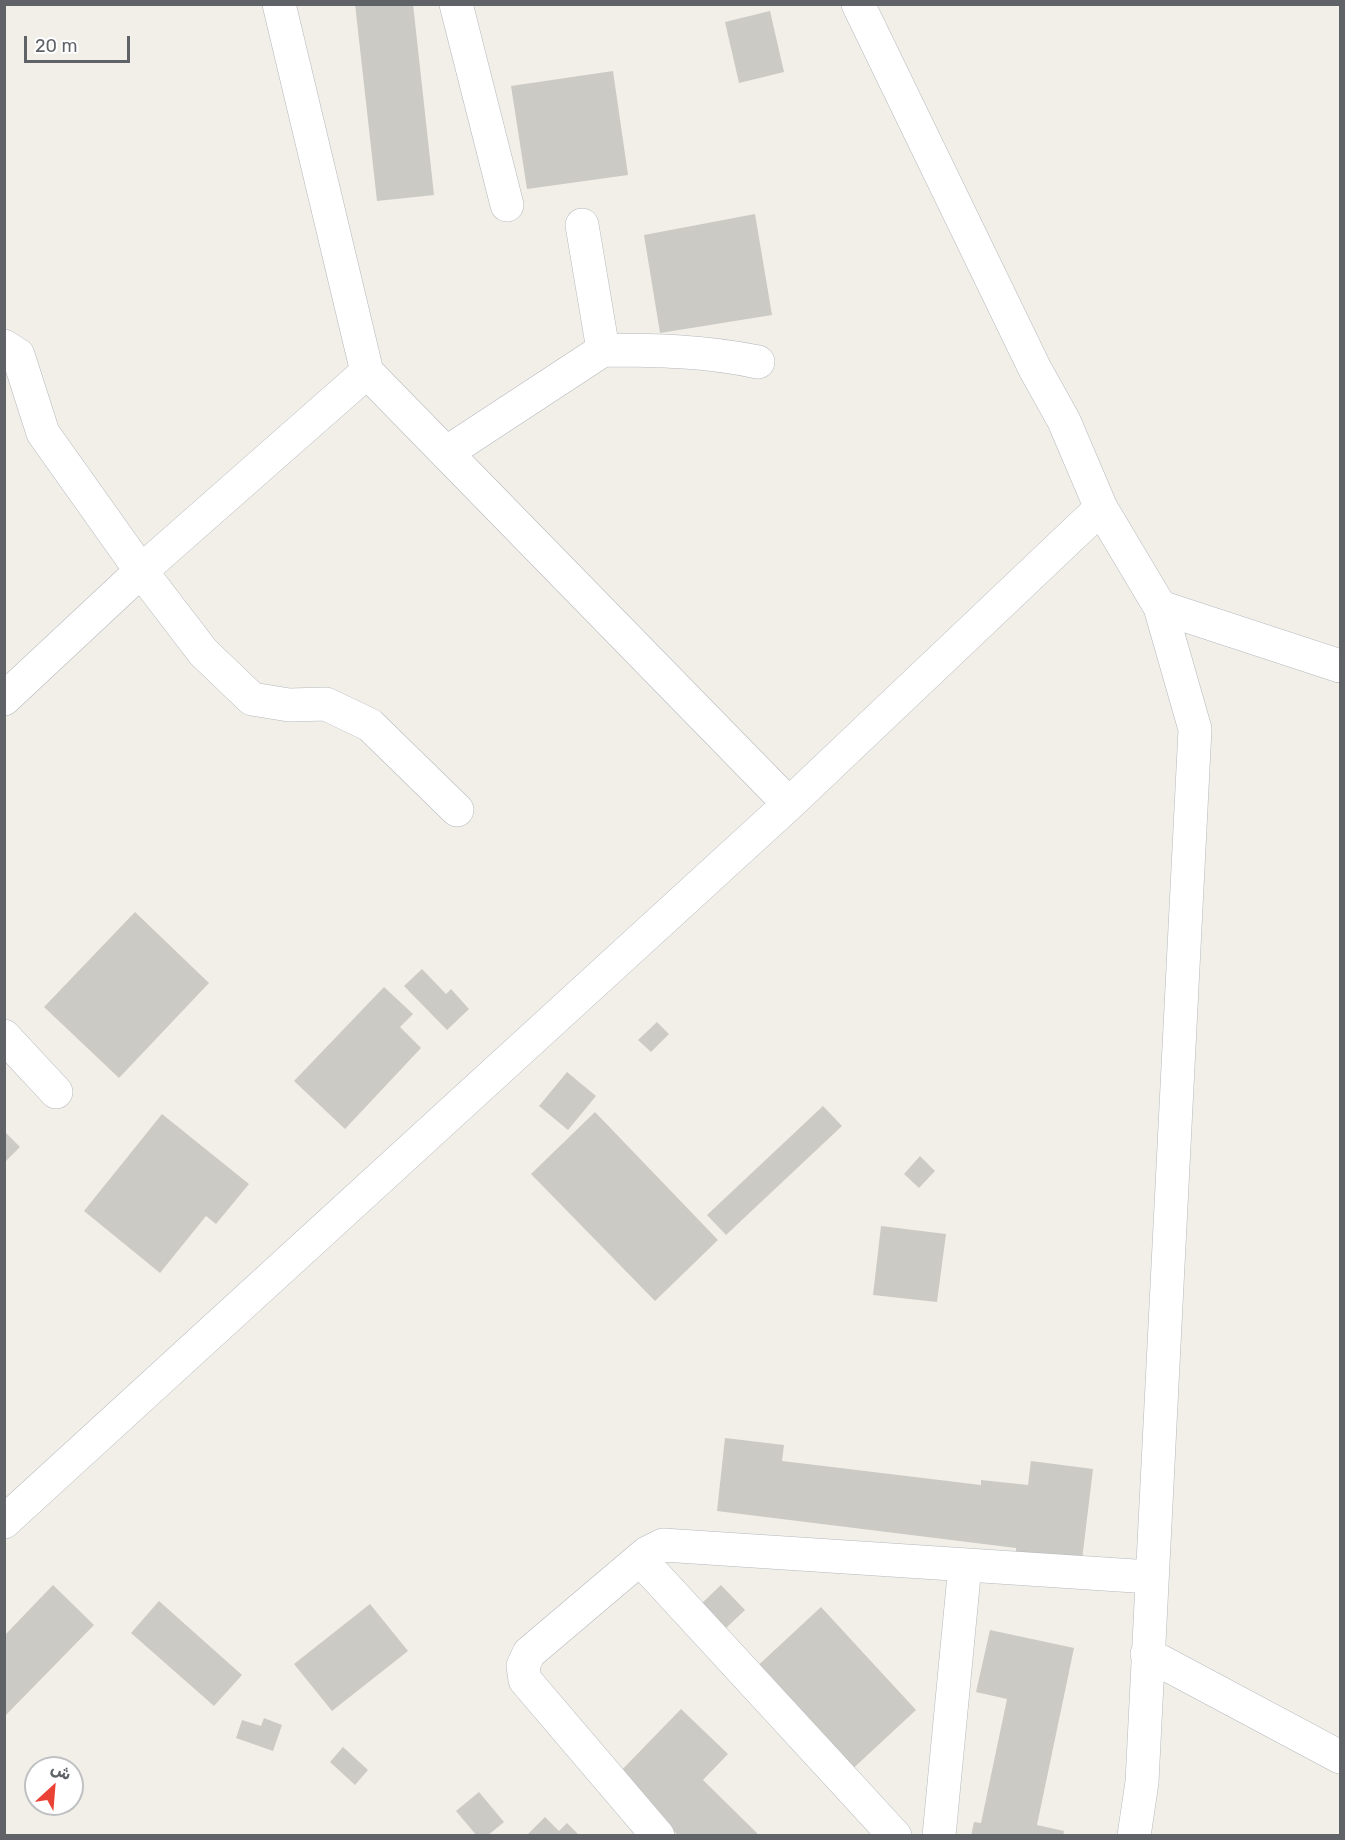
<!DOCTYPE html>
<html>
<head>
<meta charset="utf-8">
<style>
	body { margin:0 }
	#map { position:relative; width:1345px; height:1840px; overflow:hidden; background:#f1efe8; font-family:Rubik,Cairo,sans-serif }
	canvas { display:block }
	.frame { position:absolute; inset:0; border:6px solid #5f6368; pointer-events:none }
	.north { position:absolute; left:24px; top:1756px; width:60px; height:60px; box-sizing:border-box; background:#fff; border:2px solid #bfc1c3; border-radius:50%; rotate:26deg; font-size:16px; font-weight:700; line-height:24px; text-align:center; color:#5f6368 }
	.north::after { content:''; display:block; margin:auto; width:21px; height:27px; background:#ea4335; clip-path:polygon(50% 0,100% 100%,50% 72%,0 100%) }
	.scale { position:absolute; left:24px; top:36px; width:106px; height:27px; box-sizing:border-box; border:3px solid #5f6368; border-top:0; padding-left:8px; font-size:18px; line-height:21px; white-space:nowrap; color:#5f6368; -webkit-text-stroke:4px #fff; paint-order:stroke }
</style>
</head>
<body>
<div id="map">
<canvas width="1345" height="1840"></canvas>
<div class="frame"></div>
<div class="north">ش</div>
<div class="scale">20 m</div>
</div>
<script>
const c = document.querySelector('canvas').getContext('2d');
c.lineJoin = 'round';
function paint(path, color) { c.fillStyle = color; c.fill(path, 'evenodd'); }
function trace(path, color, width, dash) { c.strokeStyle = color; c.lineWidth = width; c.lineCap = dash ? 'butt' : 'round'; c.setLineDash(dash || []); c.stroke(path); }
const building = new Path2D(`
	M355 4H413L434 195 377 201Z
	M770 11 784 72 739 83 725 22Z
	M613 71 628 175 527 189 511 86Z
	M755 214 772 315 660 333 644 235Z
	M135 912 209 983 119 1078 44 1007Z
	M422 969 446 994 451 989 469 1009 447 1030 404 986Z
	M384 987 413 1014 400 1027 421 1048 345 1129 294 1081Z
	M657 1022 669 1034 651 1052 638 1040Z
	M567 1072 596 1096 568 1130 539 1106Z
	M823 1106 842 1126 726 1235 707 1215Z
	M595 1112 718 1240 655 1301 531 1174Z
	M162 1114 249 1184 216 1224 206 1216 160 1273 84 1211Z
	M4 1131 20 1147 4 1163Z
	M920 1156 935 1171 919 1188 904 1174Z
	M881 1226 946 1234 937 1302 873 1295Z
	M725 1438 784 1445 782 1461 981 1485V1480L1028 1485 1031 1461 1093 1469 1082 1560 1016 1552V1548L717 1511Z
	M53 1585 94 1625 4 1717V1636Z
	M721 1585 745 1610 724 1630 700 1605Z
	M159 1601 242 1675 214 1706 131 1633Z
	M370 1604 408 1651 332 1711 294 1664Z
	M821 1607 916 1710 846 1775 751 1672Z
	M990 1630 1074 1648 1037 1825 1064 1831 1063 1836H971L974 1822 981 1823 1007 1699 976 1692Z
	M681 1709 728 1754 703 1780 760 1836H679L615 1777Z
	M264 1718 282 1725 273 1751 236 1738 242 1720 261 1726Z
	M343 1747 368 1770 355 1785 330 1762Z
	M479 1792 504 1822 487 1836H477L456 1811Z
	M545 1817 559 1831 567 1823 580 1836H526Z`);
const street = new Path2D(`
	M279 4 367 372 789 804
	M456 4 507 205
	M858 4 1035 369 1064 421 1101 508
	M4 346 18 355 43 433 141 571 203 652 252 699 289 705 326 704 370 725 457 810
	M603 350C656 350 706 351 758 362
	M446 453 603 350 582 225
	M1160 607 1340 666
	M4 699 141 571 367 372
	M4 1036 56 1092
	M4 1522 789 804 1101 508 1160 607 1195 729 1142 1782 1134 1836
	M640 1559 895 1836
	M1147 1654 1340 1757
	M658 1836 525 1680 523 1666 529 1653 647 1553 663 1545 1150 1577
	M939 1836 965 1565`);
paint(building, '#cccac5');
trace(street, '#b5b8bc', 34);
trace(street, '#fff', 33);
</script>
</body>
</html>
